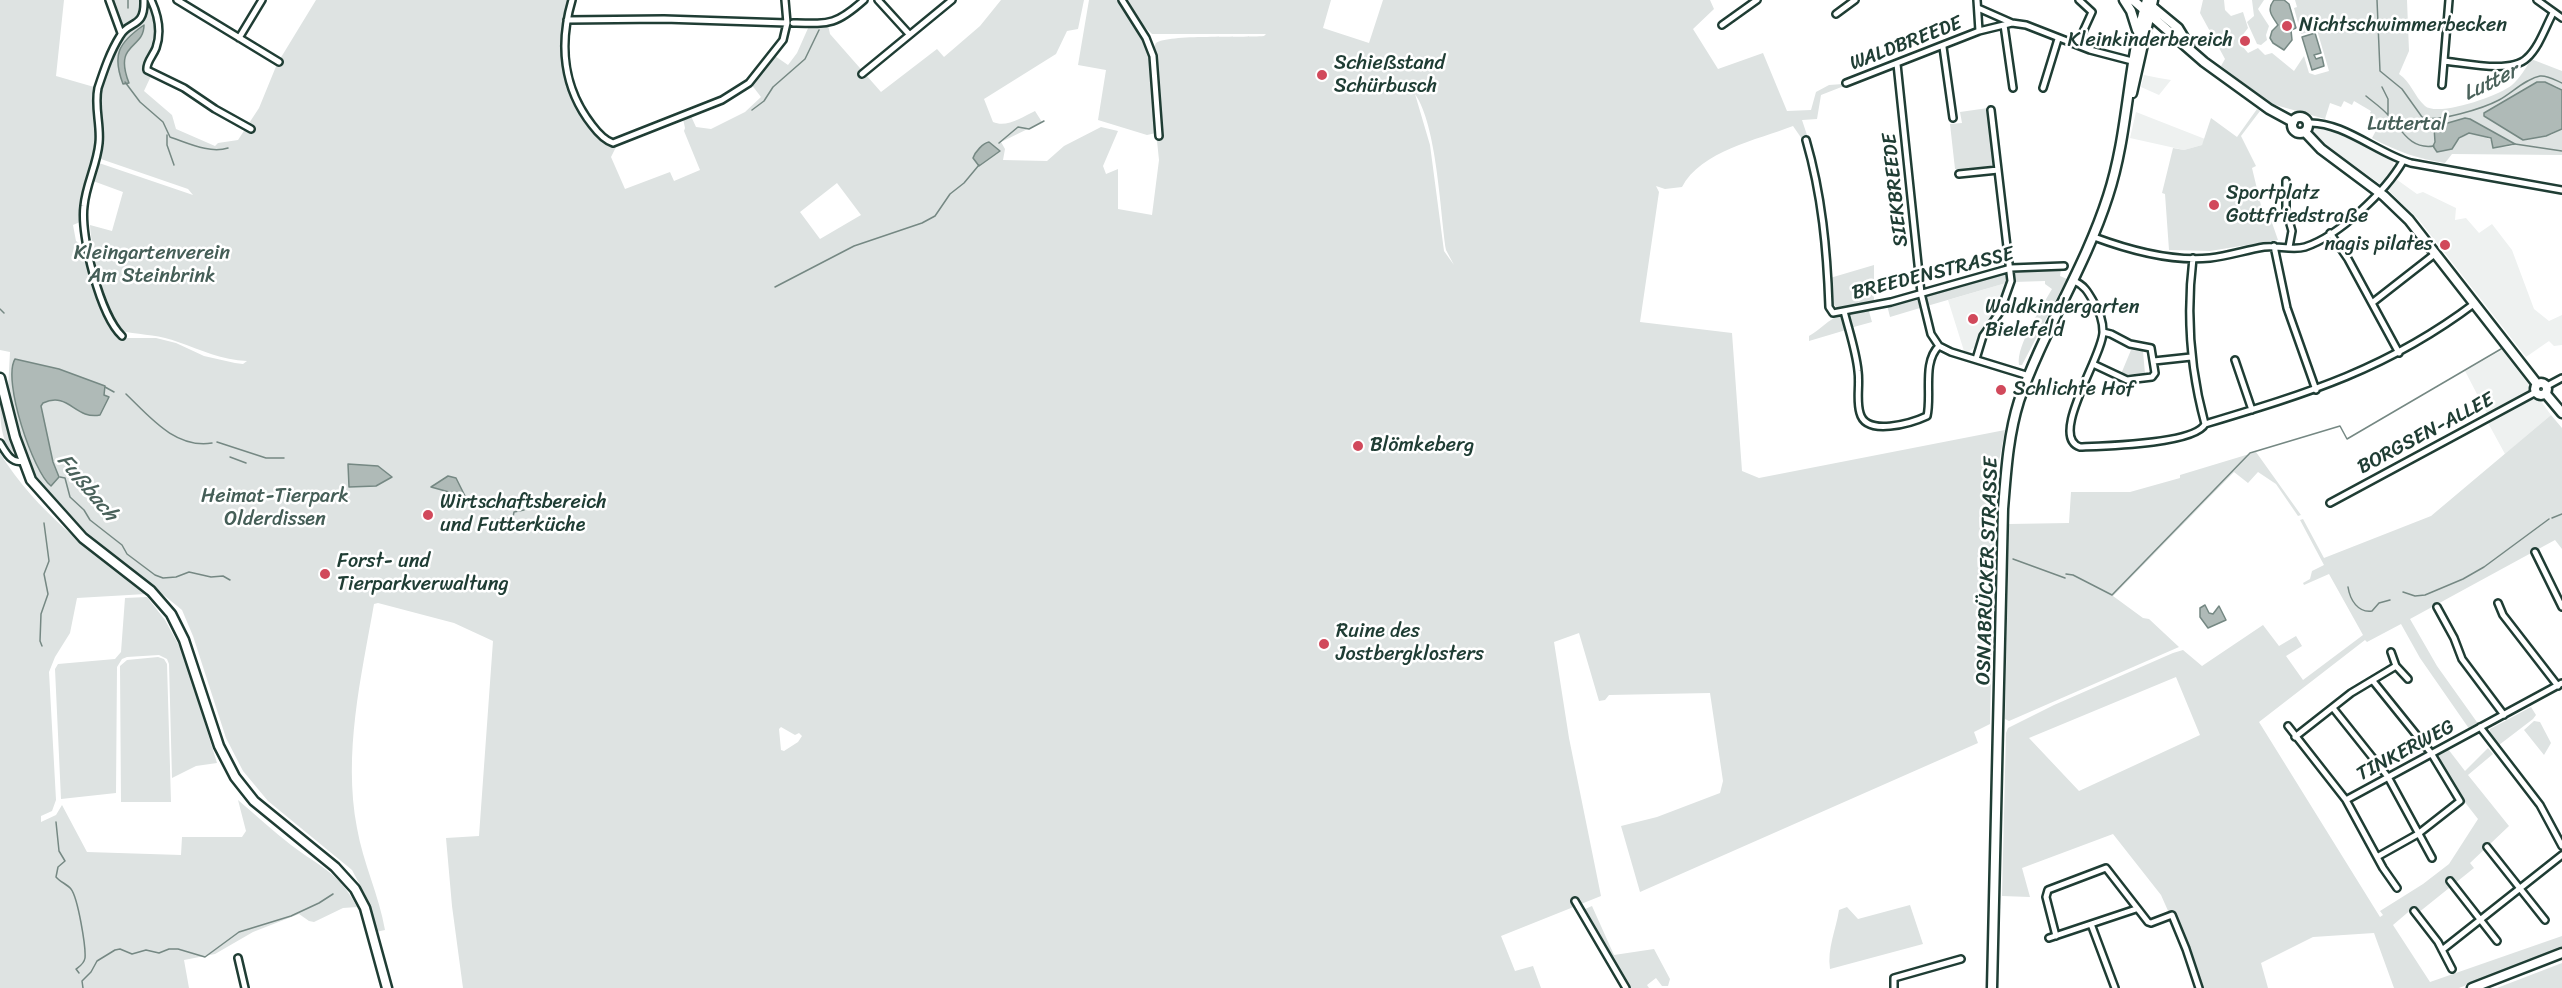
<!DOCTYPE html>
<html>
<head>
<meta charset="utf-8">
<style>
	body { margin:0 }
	canvas { display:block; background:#fff }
</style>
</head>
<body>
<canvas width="2562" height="988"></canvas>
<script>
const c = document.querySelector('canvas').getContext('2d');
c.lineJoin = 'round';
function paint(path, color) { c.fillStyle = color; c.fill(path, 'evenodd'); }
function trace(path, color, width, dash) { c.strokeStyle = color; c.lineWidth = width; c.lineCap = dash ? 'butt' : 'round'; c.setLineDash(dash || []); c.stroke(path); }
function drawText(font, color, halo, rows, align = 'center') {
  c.font = font + ' Sriracha,sans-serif'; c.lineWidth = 5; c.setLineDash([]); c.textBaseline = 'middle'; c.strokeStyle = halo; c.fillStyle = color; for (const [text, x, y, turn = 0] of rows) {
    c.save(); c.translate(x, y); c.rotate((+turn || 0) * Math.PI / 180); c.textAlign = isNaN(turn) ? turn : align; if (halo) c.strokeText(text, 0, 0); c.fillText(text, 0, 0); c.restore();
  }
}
const built = new Path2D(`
	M2144 75 2159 78 2171 80 2159 95 2141 87Z
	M2136 112 2205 139 2202 145 2184 150 2130 138Z
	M2319 128 2340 133 2393 161 2394 168 2380 184 2317 139 2313 131Z
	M2396 179 2417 194 2423 192 2456 208 2455 220 2466 218 2479 233 2492 224 2512 250 2534 309 2549 321 2562 315V345L2554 346 2549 341 2526 357 2419 220 2388 190Z
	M2006 283 1999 305 1978 337 1975 347 1968 352 1964 351 1948 300Z
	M2502 350 2529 385 2533 396 2540 400 2551 415 2505 454 2487 421 2490 419 2465 371Z`);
const green = new Path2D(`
	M0 0H64L56 76 101 89C107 70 112 44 129 32L126 26 121 25 111 0H147C160 30 153 42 142 70L151 76 144 91 172 115 176 129 215 146 218 143 238 140 259 108 277 64 316 0H568C558 51 557 72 588 116 596 129 603 140 616 147L611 157 625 189 670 172 674 181 700 170 684 131 685 128 683 119 691 116 696 127 711 129 745 112 761 97 751 84 775 56 788 65 797 53 809 26 828 25 830 34 881 92 937 49 944 57 980 26 1001 0H1084L1078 29 1067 31 1056 54 984 99 993 122C1007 128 1022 117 1035 111L1042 122 1001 142 1005 149 1003 160 1047 161 1064 146 1101 127 1118 131 1103 166 1106 174 1118 169V209L1152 215 1159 160 1157 141 1162 140 1154 47 1156 43C1168 34 1243 38 1264 36L1266 34H1152L1136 18 1125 0H1331L1323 28 1369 43 1383 0H1710L1714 9 1693 29 1718 69 1763 53 1787 111 1811 110 1816 92 1829 85 1843 84 1844 86 1821 95 1817 119 1802 120 1808 138 1802 139 1793 126C1757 140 1701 151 1682 187L1665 189 1656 186 1659 192 1640 322 1732 333 1742 471 1759 478 2005 430 1998 467 1995 502 1990 724 1974 732 1978 743 1640 892 1621 826 1657 817 1720 793 1723 781 1710 693 1609 695 1605 700 1599 701 1579 633 1554 642 1569 738 1601 896 1501 936 1515 971 1533 966 1541 988H463L452 906 446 838 479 836 493 641 454 623 378 603 374 604C361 678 343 753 357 828 363 863 379 895 385 930L376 932 369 902 352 870 268 801 243 771 226 738 193 636 182 610 84 530 38 480 32 472 8 389 10 352 0 350ZM1415 94C1437 126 1440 210 1446 250L1454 265 1444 251 1430 145ZM95 157 188 189 193 195 99 163 93 181 123 192 112 231 90 225C91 247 106 322 126 332 143 335 161 335 178 342 201 350 222 360 247 361L243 364 235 363 204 356 176 343 156 338H123L114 330 105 311 84 247 76 241 73 225 80 222 85 184ZM837 183 861 215 820 239 800 212ZM781 727 795 735 799 733 802 736 798 742 784 751 781 750 779 729Z
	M1089 0H1119C1127 13 1138 26 1144 40 1158 67 1154 103 1156 133L1147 135 1098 120 1106 70 1078 65Z
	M2203 0H2224L2225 10 2231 16 2243 12 2248 28 2238 41 2248 53 2258 48 2265 55 2272 53 2294 71 2304 56 2309 73 2315 75 2329 71 2317 30 2301 34 2294 8 2297 7 2295 0H2407L2409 51 2399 74C2411 82 2414 96 2425 106 2438 117 2499 96 2512 85 2520 78 2526 68 2531 59L2562 71V90L2556 86 2537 82 2484 113 2523 140 2551 135 2562 129V155L2452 154 2445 163C2418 159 2396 151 2372 138L2380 123 2370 113 2371 111 2354 101 2352 105 2344 101 2341 107 2330 103 2325 119 2272 104 2221 66 2225 59 2200 13ZM2466 118C2482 121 2494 138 2510 141L2513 146 2502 147C2481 134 2469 124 2451 149L2437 152 2433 144 2435 143 2434 127Z
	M2252 0H2264L2258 9 2269 26 2266 35 2267 40 2261 45 2257 44 2247 22 2254 16Z
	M1988 108 1995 166 1992 168 1962 170 1955 169 1950 124 1962 123 1960 112Z
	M2257 109 2260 111 2241 136 2256 166 2252 168 2264 218 2270 217 2278 240 2210 251 2169 250 2165 194 2162 193 2173 148 2184 150 2202 145 2211 118 2237 137Z
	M1874 265V303L1841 309C1828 306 1831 289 1830 278Z
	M2042 268 2061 270 2060 276 2067 279 2022 365H2019C2016 345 2042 307 2052 289L2045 284V281L2014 282V271Z
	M2006 272V283L1927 306 1926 295 1930 293Z
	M1915 298 1919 301 1920 308 1890 317 1887 305Z
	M1868 308 1872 322 1850 328 1848 315 1852 311Z
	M1840 315 1843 318 1846 330 1809 341V336C1820 330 1829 319 1840 315Z
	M2131 350 2143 351 2145 374H2121Z
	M0 396 16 450 13 452C0 442 0 415 0 396Z
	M2551 415 2562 428V549L2555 540 2410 619 2437 666 2479 725 2470 730 2420 658 2401 624 2367 642 2365 640 2259 722 2380 917 2383 915 2380 911 2423 884 2449 864 2478 819 2453 787 2436 756 2448 749 2465 771 2488 748 2493 754 2468 775 2509 826 2470 863 2474 868 2418 913 2413 908 2393 925 2430 982 2562 936V948L2459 988H2394L2374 933 2313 937 2261 963 2268 988H2203L2191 949 2174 911 2169 913 2161 895 2113 834 2022 868 2030 897 2002 896 2006 733 2008 728 2054 705 2173 653 2183 650 2202 666 2263 625 2279 646 2296 636 2302 646 2286 656 2303 680 2363 635 2329 574 2304 585 2303 583 2310 579 2312 571 2324 565 2300 520 2303 519 2324 558 2431 516ZM2176 677 2200 735 2079 791 2029 738Z
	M2256 452 2301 515 2298 516 2276 484 2258 472 2248 483 2234 472 2113 596 2143 618 2149 619 2179 647 2009 721 2005 719 2009 524 2069 523 2071 492H2130L2180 478V475Z
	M0 453C35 511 93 553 146 594L77 598 70 633 55 657 49 672 56 800 52 811 41 816V822L56 815 62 805 87 852 181 855 182 837H242L246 831 238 800C256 815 273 831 291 845 321 868 338 871 357 907L343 908 314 922 309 921 299 914 253 932 215 954 184 960 189 988H0Z
	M147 597 165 620 183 653 217 763 196 766 172 778 169 664 167 659 159 655 127 657 122 659 117 667 116 793 61 799 55 669 58 664 115 659 121 652 125 598Z
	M158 657 164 659 167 664 171 802H121L120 666 127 660Z
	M2531 707 2536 715 2533 719 2499 745 2490 734V729Z
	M2534 721 2540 722 2551 743 2544 755 2524 730Z
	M1910 905 1923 944 1830 969C1827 948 1836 930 1839 910L1847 907 1858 919Z
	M1592 906 1614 955 1654 949 1670 979 1668 986H1662L1656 978 1647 985 1649 988H1629L1583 910Z
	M2562 963V988H2497Z`);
const water = new Path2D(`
	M2274 0H2284L2289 4 2296 28 2291 30 2292 40 2284 50 2273 43 2270 38 2272 31 2278 25C2272 16 2266 10 2274 0Z
	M144 25C144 50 113 42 129 83L123 84C112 55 118 43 144 25Z
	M2315 33 2321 53 2314 55 2316 59 2322 57 2324 66 2312 70 2302 37Z
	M2537 82H2545L2562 90V129L2546 136 2523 140 2484 116V113Z
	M2465 118 2470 119 2515 144 2493 148 2491 138 2469 133 2459 138 2452 149 2437 152 2433 146 2435 142 2434 127Z
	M989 142 1000 151 979 166 973 158C975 152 983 143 989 142Z
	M15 359 59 369 105 386 104 395 109 397 100 415C75 420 69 391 43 403L41 406 53 462 59 477 51 486C33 472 2 380 15 359Z
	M348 464 378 466 392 477 376 486 349 487Z
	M448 476 456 478 466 498 465 502H460L449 492 431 487Z
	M2205 605 2209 613 2213 614 2219 606 2226 620 2208 628 2200 617V608Z`);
const stream = new Path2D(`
	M2377 0 2380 71 2402 89 2422 117C2437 123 2484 108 2499 100 2512 93 2525 79 2540 76 2547 75 2555 80 2562 83
	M128 8V0
	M125 82 140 102 163 122 170 137C188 143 210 154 228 148
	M2382 87 2388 99V114
	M2366 96C2373 102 2382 108 2388 115 2402 130 2410 150 2434 146
	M752 110 764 101 773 87 805 59 819 30
	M167 135V145L174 165
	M999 143 1018 127 1029 129 1044 121
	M2515 144 2562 151
	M775 287 854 246 922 223 935 216 950 194 964 183 979 165
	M0 309 4 313
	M105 387 114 392
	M126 394C149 416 175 449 212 443
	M217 442 266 458H284
	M230 457 246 463
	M60 477 65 478 70 497 84 510 90 520 122 545 127 554 155 575 163 578 176 577 189 572 211 577 223 576 230 580
	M2552 518 2562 514
	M495 520 513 517 514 512 524 510
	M2013 559 2065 578
	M2066 574 2073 575 2112 595 2250 453 2340 426 2347 439 2501 349
	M2348 587C2350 600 2358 613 2372 611L2379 603 2390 600
	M2403 592 2415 596 2425 595 2463 579 2484 567 2549 519
	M42 646 40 641 41 614 48 594 44 574 49 561 44 523
	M56 822 59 851 65 861 58 867 56 877C60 882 67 884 71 889 78 898 86 947 85 958 84 964 80 966 76 969L79 973
	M83 988 82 981 91 972 97 961 115 950 120 949 132 954 146 950 159 953 169 949H178L205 957 239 932 291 916 319 903 333 894`);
const street = new Path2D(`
	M109 0 121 33
	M151 0C158 15 162 31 156 48 153 56 146 62 147 70L184 88 215 109 251 129
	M177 0 279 62
	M572 0C559 44 563 88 592 125 598 133 604 140 613 143L722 100 749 83 783 40 787 23 785 0
	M878 0 909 34
	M1122 0 1146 38 1153 56 1159 136
	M1977 0 1979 31
	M2537 0 2562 18
	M1978 8 2012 23 2026 25 2090 50 2132 61
	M1836 14 1855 0
	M567 20 664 19 787 23
	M793 23C830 24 836 25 864 0
	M1722 25 1757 0
	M2004 25 2013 88
	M239 38 262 0
	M2077 45 2092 12 2079 0
	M1943 47 1953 118
	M2444 61C2465 63 2511 74 2527 58 2539 47 2545 28 2553 13
	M1897 64 1921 293 1931 334 1939 346 1951 352 2029 376
	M862 74 952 0
	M1846 83 1979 31 2012 23
	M2442 85 2449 0
	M2043 88 2058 39
	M2308 123C2342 121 2379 154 2411 163L2562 190
	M1806 140C1822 195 1827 250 1829 307L1833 313 1891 302 2011 268 2064 266
	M1959 174 1998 170
	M2286 181V210L2292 231 2289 247
	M2330 233 2348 259 2399 353
	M2094 237C2129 250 2172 262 2210 258 2228 256 2246 250 2264 247 2277 245 2292 251 2305 247 2339 236 2386 191 2403 161
	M2274 246 2287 308 2316 390
	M2193 258C2186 315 2190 369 2205 424
	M2074 281C2084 285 2088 292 2093 301 2099 310 2103 321 2103 332 2103 356 2048 437 2080 447 2104 446 2195 444 2205 424 2308 393 2388 369 2475 303
	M2372 303 2436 253
	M1844 311C1849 331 1856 351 1858 371 1860 385 1856 400 1860 413 1866 437 1912 423 1927 416 1932 395 1922 362 1939 346
	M122 336C100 315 80 236 84 206 86 184 97 165 99 143 101 125 94 107 98 88 104 70 110 52 120 36 129 20 145 29 144 0
	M1976 359 1983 336 2000 312 2011 281 1991 110
	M2235 360 2252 410
	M2154 361 2191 357
	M2093 364 2127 380 2152 377 2155 373 2151 348 2130 344 2111 334 2103 332
	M2547 386 2562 378
	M0 443C5 451 11 464 22 461
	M2330 503 2536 392
	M2535 552 2562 607
	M2498 603 2503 615 2558 686
	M2437 607 2454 638 2462 659 2504 715
	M2396 666 2408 679
	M2373 681 2431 753 2460 801 2418 834 2377 857
	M2333 708 2388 777 2432 858
	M2288 726 2346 800 2383 868 2397 888
	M2480 727 2540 805 2562 846
	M2295 737 2351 693 2396 666 2391 652
	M2346 800 2562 683
	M2487 847 2545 920
	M2450 881 2497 941
	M1575 901 1626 988
	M2414 911 2438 942 2452 969
	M2091 924 2115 988
	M2056 936 2046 897 2048 890 2106 868 2148 922 2151 923 2172 915 2186 949 2199 988
	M2049 938 2136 909
	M2442 950 2562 855
	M238 958 245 988
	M1894 988V978L1961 959`);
const secondary = new Path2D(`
	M2124 0 2131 11 2137 30
	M2133 0 2204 62 2269 109 2293 122
	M2149 4 2178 28 2189 46
	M2132 93 2153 0
	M2292 125a8 8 0 1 1 16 0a8 8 0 1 1-16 0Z
	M2305 132 2321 149 2384 196 2409 220 2537 384
	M0 378 15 437 31 480 83 538 151 591 171 614 184 640 219 746 235 777 254 801 335 867 355 889 365 908 387 988
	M2535 389a6 6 0 1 1 12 0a6 6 0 1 1-12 0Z
	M2546 394 2562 413
	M1992 988 2003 509C2006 473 2008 436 2019 401 2043 331 2085 268 2108 196 2129 132 2127 64 2147 0
	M2472 988 2562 953`);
const markers = [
	[2287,26,6,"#d1495b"],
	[2245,41,6,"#d1495b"],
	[1322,75,6,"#d1495b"],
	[2214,205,6,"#d1495b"],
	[2445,245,6,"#d1495b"],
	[1973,319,6,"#d1495b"],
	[2001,390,6,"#d1495b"],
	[1358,446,6,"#d1495b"],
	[428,515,6,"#d1495b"],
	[325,574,6,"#d1495b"],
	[1324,644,6,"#d1495b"]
];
const poiNames = [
	["Nichtschwimmerbecken",2299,26],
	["Kleinkinderbereich",2233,41,"right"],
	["Schießstand",1334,64],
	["Schürbusch",1334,87],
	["Sportplatz",2226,194],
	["Gottfriedstraße",2226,217],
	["nagis pilates",2433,245,"right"],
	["Waldkindergarten",1985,308],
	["Bielefeld",1985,331],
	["Schlichte Hof",2013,390],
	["Blömkeberg",1370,446],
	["Wirtschaftsbereich",440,503],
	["und Futterküche",440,526],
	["Forst- und",337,562],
	["Tierparkverwaltung",337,585],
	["Ruine des",1336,632],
	["Jostbergklosters",1336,655]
];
const streetNames = [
	["WALDBREEDE",1906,44,-21],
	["SIEKBREEDE",1896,190,-96],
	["BREEDENSTRASSE",1933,274,-14],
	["BORGSEN-ALLEE",2426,434,-28],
	["OSNABRÜCKER STRASSE",1988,571,-88],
	["TINKERWEG",2406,751,-28]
];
const parkNames = [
	["Luttertal",2407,125],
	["Kleingartenverein",152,254],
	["Am Steinbrink",152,277],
	["Heimat-Tierpark",275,497],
	["Olderdissen",275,520]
];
const waterNames = [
	["Lutter",2491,83,-26],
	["Fußbach",87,488,50]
];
paint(built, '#eef1f0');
paint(green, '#dee3e2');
paint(water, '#afbab7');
trace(water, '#758883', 1.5);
trace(stream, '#758883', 1.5);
trace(street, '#1f3d34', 10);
trace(secondary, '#1f3d34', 13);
trace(street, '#fff', 5);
trace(secondary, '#fff', 8);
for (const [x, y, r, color] of markers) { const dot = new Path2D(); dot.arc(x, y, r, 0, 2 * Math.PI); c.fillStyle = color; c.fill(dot); trace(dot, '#fff', 2); }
drawText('20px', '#1f3d34', '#fff', poiNames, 'left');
drawText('20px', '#1f3d34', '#fff', streetNames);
drawText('20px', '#455e57', '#fff', parkNames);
drawText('italic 21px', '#4a625b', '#fff', waterNames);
</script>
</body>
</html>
